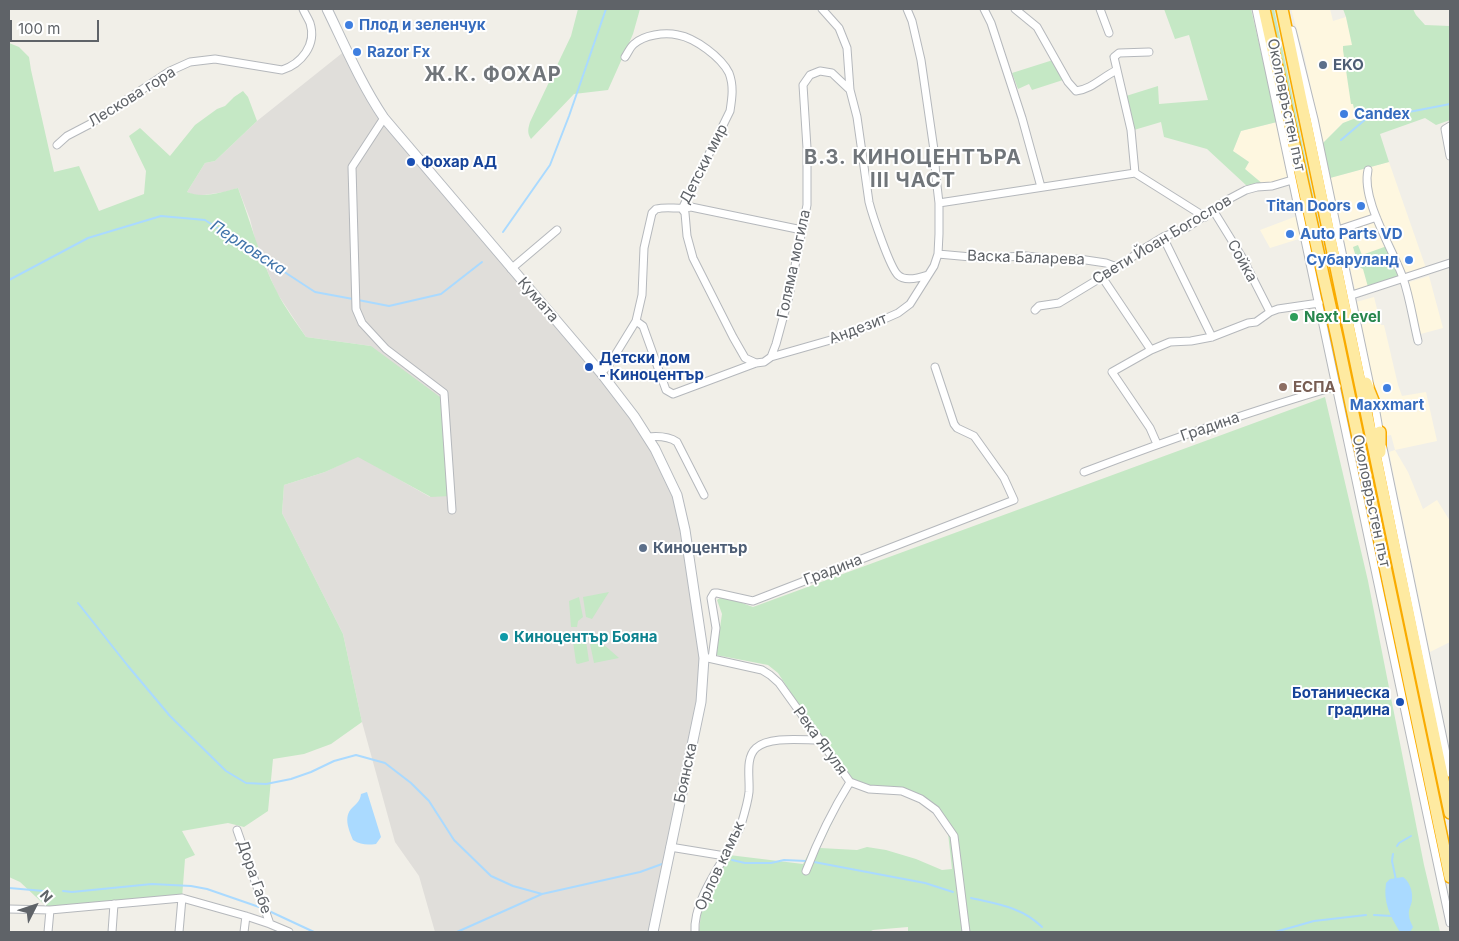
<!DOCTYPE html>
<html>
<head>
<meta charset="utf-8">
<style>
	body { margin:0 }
	#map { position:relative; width:1459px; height:941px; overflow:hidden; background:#f1efe8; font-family:Inter,sans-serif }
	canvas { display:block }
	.frame { position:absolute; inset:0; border:10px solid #5f6368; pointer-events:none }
	.north { position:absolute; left:10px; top:881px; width:50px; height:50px; -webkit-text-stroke:4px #fff; paint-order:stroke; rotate:49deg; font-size:14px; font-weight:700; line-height:20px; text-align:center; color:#5f6368 }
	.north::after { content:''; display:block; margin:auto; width:18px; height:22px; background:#5f6368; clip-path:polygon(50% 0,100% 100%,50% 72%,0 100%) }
	.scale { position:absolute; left:10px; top:20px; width:89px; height:22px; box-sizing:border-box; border:2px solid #5f6368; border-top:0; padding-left:6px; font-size:15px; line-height:18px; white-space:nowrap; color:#5f6368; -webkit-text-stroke:4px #fff; paint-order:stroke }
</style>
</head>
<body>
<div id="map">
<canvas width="1459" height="941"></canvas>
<div class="frame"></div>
<div class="north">N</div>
<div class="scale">100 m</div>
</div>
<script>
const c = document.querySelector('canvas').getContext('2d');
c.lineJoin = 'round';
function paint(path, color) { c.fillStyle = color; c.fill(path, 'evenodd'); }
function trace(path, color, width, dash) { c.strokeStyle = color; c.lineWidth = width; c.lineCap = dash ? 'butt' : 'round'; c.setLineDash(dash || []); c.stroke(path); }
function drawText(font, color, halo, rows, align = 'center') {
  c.font = font + ' Inter,sans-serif'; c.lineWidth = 4; c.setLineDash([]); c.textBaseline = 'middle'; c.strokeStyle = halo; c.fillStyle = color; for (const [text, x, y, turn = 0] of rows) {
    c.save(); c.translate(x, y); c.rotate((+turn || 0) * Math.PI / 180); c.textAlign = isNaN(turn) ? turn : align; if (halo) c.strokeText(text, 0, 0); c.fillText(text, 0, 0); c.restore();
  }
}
const commercial = new Path2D(`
	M1291 9H1330L1333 21 1346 17 1353 45V103L1356 118 1343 123 1323 143 1304 55Z
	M1277 122 1288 178 1264 185 1245 169 1249 162 1233 151 1241 131Z
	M1389 162 1427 271 1356 294 1330 178Z
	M1297 216 1302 238 1270 248 1260 230Z
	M1429 276 1443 328 1417 335 1406 283Z
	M1374 297 1381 325H1384L1398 385 1402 396 1426 392 1437 441 1395 450 1408 472 1423 509 1437 500 1450 521V642L1430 652 1389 452 1395 450 1391 435 1385 436 1356 302Z`);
const industrial = new Path2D(`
	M346 50 371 99 634 416 677 495 704 658 701 702 653 932H435L419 876 395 842 362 722 343 634 282 513 284 485 325 472 358 456 430 497 371 346 306 337 277 293 257 247 250 219 238 188 225 192 196 196 187 192 205 163 215 161 257 121Z`);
const green = new Path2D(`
	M578 9H640L633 34 608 90 574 94 531 139C527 133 528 129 530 122L571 36Z
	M1164 9H1251L1277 122 1241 131 1233 151 1249 162 1245 169 1264 185 1247 186 1207 149 1164 137 1161 122 1134 130 1126 96 1158 86 1159 104 1208 100 1189 35 1175 39Z
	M1271 9H1274L1450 844V852Z
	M1343 9H1413L1416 15 1425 25 1450 26V120L1436 125 1425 118 1380 134 1389 162 1330 178 1323 143 1343 123 1356 118 1353 104H1351L1343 50V46L1352 45 1346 17Z
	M1267 41 1353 436 1354 449H1353Z
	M9 43 19 47 29 57 31 70 54 172 79 166 99 211 144 194 146 171 129 136 140 128 170 156 195 125 217 109 225 106 234 97 243 91 248 97 257 121 215 161 205 163 187 192C203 199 222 192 238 188 251 223 260 259 277 292 285 308 296 322 306 337L371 346 440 397 450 496 431 497 358 457 325 472 284 485 282 513 343 634 362 722 331 744 304 754 273 759 268 811 244 827 228 823 182 831 195 855 185 859 182 898 50 910 20 882 9 877Z
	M1053 60 1063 80 1032 90 1029 84 1018 89 1012 73Z
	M1358 245 1362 255 1387 246 1400 277 1368 287 1363 269 1359 267 1353 247Z
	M1325 397 1368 581 1424 865 1440 932H908V927L873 930 869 932H699L701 913 710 888 729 855 803 864 849 779 809 721 778 673 768 665 716 655 722 614 717 600 723 596 753 607ZM849 787 896 793 918 800 928 807 937 816 948 833 952 869 942 870 916 859 886 850 867 847 857 850 820 848Z
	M609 592 592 619 586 617 583 597Z
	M579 597 583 617 578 621 577 627H571L569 601Z
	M580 633 581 641H586L589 661 578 664 576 663 572 634Z
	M594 636 619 658 594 663 589 639Z`);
const water = new Path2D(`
	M367 792 381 837 376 844C367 845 361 845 353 840 349 830 343 817 352 808 357 803 360 801 361 794Z
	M1403 877C1409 881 1413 891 1412 899 1412 905 1408 909 1409 915 1409 919 1411 923 1413 927L1410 932H1400C1390 916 1383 902 1386 883L1390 879Z`);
const stream = new Path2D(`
	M1341 140 1367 118 1414 111 1450 104
	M503 232 550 165 569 116 606 9
	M9 280 88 238 161 216 205 220 315 292 353 299
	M358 300 389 306 441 294 482 262
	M78 603 128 666 170 716 226 771 246 783 266 784 291 779 311 772 334 761 356 755 385 763 411 783 429 801 454 840 491 876 513 886 542 894
	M1397 846 1399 843 1411 836
	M1393 854 1392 861 1396 880
	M732 860 745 863H771L784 860 806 861
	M814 862 925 883 953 892
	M9 888 44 891
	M63 891 72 892 152 884 191 886 207 889 262 908
	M971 898C997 904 1022 907 1042 927
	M269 911 314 932
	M1374 915 1392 916
	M457 932 542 894 640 872 662 864
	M1275 932 1314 921 1366 915`);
const minor = new Path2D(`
	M822 9 839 28 847 48 850 90 857 117 869 202C872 214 890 268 898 275 905 282 919 278 928 275
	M984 9 991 23 1022 118 1041 187
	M1015 9 1037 27 1068 82 1076 91C1092 89 1102 77 1117 70
	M1100 9 1109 33
	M1256 9 1450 923
	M1292 30 1314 119 1370 386
	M625 57C628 53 630 47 634 44 644 35 664 32 678 35 695 38 721 57 729 73 734 86 732 98 730 111L682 209
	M384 118 352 167 356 309 362 323 386 349 444 393 452 510
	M1450 126 1445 129 1450 156
	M57 145 67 136 90 124 170 71 190 62 215 59 282 70C301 64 317 45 310 23 308 18 305 14 303 9
	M1368 170C1361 200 1393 249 1403 278 1410 298 1413 321 1418 341
	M1135 173 1131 130 1114 57 1119 53 1149 52
	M1135 173 1205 217
	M939 203 1135 173
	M682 209 685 213 687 236 693 258 733 337 745 358 756 363
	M1213 210 1242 257 1270 312
	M1338 230 1374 218 1377 219
	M1163 237 1212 337
	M938 254 982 258 1026 256 1063 260 1079 259 1106 263 1114 266
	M511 269 557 230
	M1102 277 1151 350
	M1352 295 1450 263
	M1035 310 1039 306 1059 303 1102 277 1114 266 1123 264 1140 251 1163 237 1188 227 1229 199 1246 190 1257 187 1272 186 1292 180
	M636 321 643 326 666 390 673 394 756 363 764 362 771 357 776 344 789 296 807 205V148L803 85 810 75 820 71 832 73 850 90
	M771 357 848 335 898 313 910 304 934 266 938 254 939 234V203L936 177 934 150 921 60 912 21 907 9
	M601 373 609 365 636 321 642 295 644 248 652 213 656 209C668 206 679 210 691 207L802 230
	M1374 401 1380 435
	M648 437C658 436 668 436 677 442L704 495
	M1157 444 1150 428 1112 372 1151 350 1170 342 1191 341 1212 337 1248 323 1256 322 1270 312 1278 309 1319 303
	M1383 448 1450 773
	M1084 472C1168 440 1251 411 1337 386
	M708 658 762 670 770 675 779 683 850 782 869 789 902 791 921 799 936 810 954 836 966 932
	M712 659 716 628 711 598 714 593H717L753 601 1014 500 1004 478 974 436 957 428 954 424 935 367
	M237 830 270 924
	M670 847 725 856
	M806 871C818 840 832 811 850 782
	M9 909 50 910 182 898 246 916 270 924 289 932
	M48 932 50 910
	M112 932 114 904
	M179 932 182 898
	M244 932 246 916
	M695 932C693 902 719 868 733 842 735 836 739 831 741 825 744 815 748 802 749 792 750 778 745 758 756 748 769 736 802 740 819 740`);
const secondary = new Path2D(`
	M327 9C345 46 361 84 384 118L601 373 634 416 655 449 677 495 685 530 704 658 701 702 653 932`);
const trunk = new Path2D(`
	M1264 9 1338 342 1450 877
	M1282 9 1450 813
	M1366 383 1374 403
	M1380 432V452`);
const markers = [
	[349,25,5,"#3f7fe0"],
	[357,52,5,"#3f7fe0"],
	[1323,65,5,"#5c6f8a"],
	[1344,114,5,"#3f7fe0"],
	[411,162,5,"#1a4fb4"],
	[1361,206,5,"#3f7fe0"],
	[1290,234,5,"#3f7fe0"],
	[1409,260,5,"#3f7fe0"],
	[1294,317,5,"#2e9e5b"],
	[589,367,5,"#1a4fb4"],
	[1283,387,5,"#8d6e63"],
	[1387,388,5,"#3f7fe0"],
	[643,548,5,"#5c6f8a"],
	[504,637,5,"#0f9aa8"],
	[1400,702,5,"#1a4fb4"]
];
const shopNames = [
	["Плод и зеленчук",359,25],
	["Razor Fx",367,52],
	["Candex",1354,114],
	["Titan Doors",1351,206,"right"],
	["Auto Parts VD",1300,234],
	["Субаруланд",1399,260,"right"],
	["Maxxmart",1387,405,"center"]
];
const serviceNames = [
	["EKO",1333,65],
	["Киноцентър",653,548]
];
const streetNames = [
	["Лескова гора",132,97,-32],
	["Околовръстен път",1286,105,78],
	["Детски мир",704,164,-63],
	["Свети Йоан Богослов",1162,240,-31],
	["Васка Баларева",1026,258,2],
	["Сойка",1242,261,61],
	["Голяма могила",794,264,-78],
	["Кумата",538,300,49],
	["Андезит",858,329,-21],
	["Градина",1210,427,-19],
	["Околовръстен път",1371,501,78],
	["Градина",833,570,-21],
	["Река Ягуля",820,741,54],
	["Боянска",686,773,-78],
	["Орлов камък",720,866,-65],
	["Дора Габе",254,877,71]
];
const transitNames = [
	["Фохар АД",421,162],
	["Детски дом",599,358],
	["- Киноцентър",599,375],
	["Ботаническа",1390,693,"right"],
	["градина",1390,710,"right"]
];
const leisureNames = [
	["Next Level",1304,317]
];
const educationNames = [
	["ЕСПА",1293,387]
];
const cultureNames = [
	["Киноцентър Бояна",514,637]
];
const waterNames = [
	["Перловска",248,248,33]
];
const districtNames = [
	["Ж.К. ФОХАР",493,75],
	["В.З. КИНОЦЕНТЪРА",913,158],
	["ІІІ ЧАСТ",913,181]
];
paint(commercial, '#fef7e0');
paint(industrial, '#e0deda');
paint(green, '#c5e8c5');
paint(water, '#aadaff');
trace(stream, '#aadaff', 2);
trace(minor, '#b5b8bc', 9);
trace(secondary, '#b6babf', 11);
trace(trunk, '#f9ab00', 14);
trace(minor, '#fff', 7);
trace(secondary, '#fff', 9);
trace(trunk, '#feeaa1', 11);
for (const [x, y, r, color] of markers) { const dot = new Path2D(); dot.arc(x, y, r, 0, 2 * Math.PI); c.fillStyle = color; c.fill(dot); trace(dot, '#fff', 2); }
drawText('bold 15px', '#366cbe', '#fff', shopNames, 'left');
drawText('bold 15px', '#4e5e75', '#fff', serviceNames, 'left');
drawText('15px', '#5f6368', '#fff', streetNames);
drawText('bold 15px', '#164399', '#fff', transitNames, 'left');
drawText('bold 15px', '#27864d', '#fff', leisureNames, 'left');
drawText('bold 15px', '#785e54', '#fff', educationNames, 'left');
drawText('bold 15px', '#0d838f', '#fff', cultureNames, 'left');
drawText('italic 16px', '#4174aa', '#fff', waterNames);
c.letterSpacing = '1px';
drawText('bold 20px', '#70757a', '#fff', districtNames);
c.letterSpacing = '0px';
</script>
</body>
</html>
